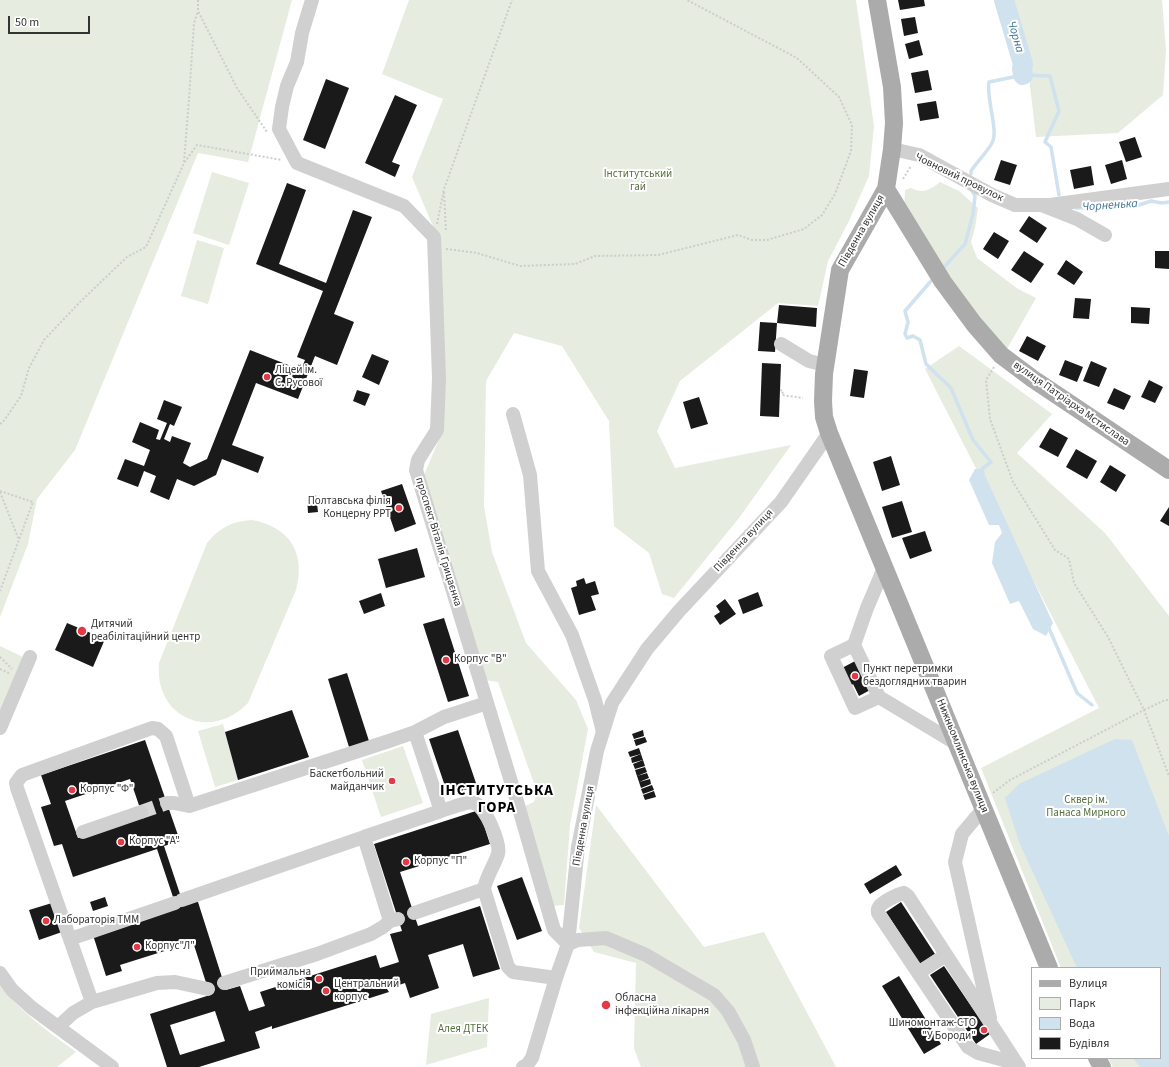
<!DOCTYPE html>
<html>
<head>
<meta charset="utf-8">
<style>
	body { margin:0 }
	#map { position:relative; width:1169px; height:1067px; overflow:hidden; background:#fff; font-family:"Source Sans 3",sans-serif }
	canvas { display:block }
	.legend { position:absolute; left:1031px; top:967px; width:130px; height:92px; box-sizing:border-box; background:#fff; border:1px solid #adadad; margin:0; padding:5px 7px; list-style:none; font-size:12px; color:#333 }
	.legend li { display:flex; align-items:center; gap:8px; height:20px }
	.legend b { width:20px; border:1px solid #adadad }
	.scale { position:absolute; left:8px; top:16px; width:82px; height:18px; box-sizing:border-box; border:2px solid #333; border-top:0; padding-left:5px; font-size:12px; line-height:14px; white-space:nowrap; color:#333; -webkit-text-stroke:3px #fff; paint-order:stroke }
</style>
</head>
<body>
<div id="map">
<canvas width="1169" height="1067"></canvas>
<ul class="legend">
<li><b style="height:5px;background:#ababab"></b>Вулиця</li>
<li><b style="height:11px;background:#e6ecdf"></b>Парк</li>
<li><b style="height:11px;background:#cfe2ee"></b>Вода</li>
<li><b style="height:11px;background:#1a1a1a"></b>Будівля</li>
</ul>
<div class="scale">50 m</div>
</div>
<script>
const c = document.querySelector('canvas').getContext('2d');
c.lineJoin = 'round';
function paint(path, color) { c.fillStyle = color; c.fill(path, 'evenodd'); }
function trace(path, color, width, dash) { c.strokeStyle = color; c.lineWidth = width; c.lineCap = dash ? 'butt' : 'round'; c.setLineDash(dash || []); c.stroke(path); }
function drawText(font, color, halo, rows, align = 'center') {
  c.font = font + ' "Source Sans 3",sans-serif'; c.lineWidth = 4; c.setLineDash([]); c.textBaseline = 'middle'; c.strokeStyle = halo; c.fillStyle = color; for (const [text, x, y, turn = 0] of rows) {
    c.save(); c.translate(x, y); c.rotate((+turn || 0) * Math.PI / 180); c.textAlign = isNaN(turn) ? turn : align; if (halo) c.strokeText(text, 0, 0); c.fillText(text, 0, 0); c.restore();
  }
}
const green = new Path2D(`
	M0 0H292L248 162 198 153 75 450 37 499 28 544 0 617Z
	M409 0H856L874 126 869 176 849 221 828 261 818 306 778 303 680 381 657 431 675 468 791 445 739 518 674 598 662 594 649 553 614 526 609 421 562 346 514 333 486 381 484 506 492 552 526 643 576 700 588 729 570 825 564 905 551 906 523 807 534 802 537 792 498 682 485 680 424 475 443 430 438 238 412 177 443 99 382 74Z
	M1007 0H1162L1166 50 1163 95 1118 133 1036 137 1028 69Z
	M212 172 249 183 229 245 193 233Z
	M940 182 959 191 978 208 975 228 971 242 977 258 1018 289 1036 298 1007 349 979 320 904 211 905 190 911 188C923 194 930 190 940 182Z
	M197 240 224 248 208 304 181 296Z
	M959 346 1052 414 1017 453 1105 533 1169 616V1067H1113L1108 1058H1160V968H1061L981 768 1099 708 925 369Z
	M252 520C290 527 306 553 296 590L248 703C211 742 154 718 159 663L207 543C219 528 232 521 252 520Z
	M0 646 25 658 0 713Z
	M223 724 238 780 215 787 198 731Z
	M403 746 423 803 381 817 362 760Z
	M596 805 704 947 764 932 836 1067H641L634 1048 636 963 594 952 579 928Z
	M0 985C20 1012 49 1032 76 1052L57 1067H0Z
	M489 998 487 1047 426 1065 431 1014Z`);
const water = new Path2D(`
	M975 469H982L1053 623 1046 636 1033 629 1019 601 1010 604 992 563 995 542 1002 533 999 525H989L969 480Z
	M1115 739 1132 740 1169 836V1067H1140L1133 1058H1160V968H1077L1019 842 1005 798 1019 784Z`);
const stream = new Path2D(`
	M971 174V171C977 162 987 152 992 143 999 131 986 99 989 82L1023 75 1050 76 1059 111 1045 142 1051 147 1059 195
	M1076 208 1136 206 1151 201 1162 203 1169 202
	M945 266 965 244 973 214 975 196 971 189
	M931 281 905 311 908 322 905 334 907 338 913 336 920 340 926 364 951 388 973 440 991 462 982 469 983 473
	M1048 626 1077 693 1092 705`);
const river = new Path2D(`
	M1004 0 1023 64 1022 69 1023 75`);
const building = new Path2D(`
	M898 0H924L925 6 900 10Z
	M915 17 918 33 904 36 901 19Z
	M919 40 923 55 909 59 905 44Z
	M928 70 932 90 915 93 911 73Z
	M326 79 349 88 325 149 303 140Z
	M395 95 417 105 392 162 400 165 395 177 365 163Z
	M936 101 939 118 920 121 917 104Z
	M1135 137 1142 157 1126 162 1119 142Z
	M1001 160 1017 165 1010 185 994 180Z
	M1122 160 1127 179 1111 184 1105 165Z
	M1091 166 1094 185 1074 189 1070 170Z
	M287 183 306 190 279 264 326 283 353 210 372 217 334 314 354 322 337 365 315 356 298 399 256 383 232 445 264 457 258 473 222 459 216 475 194 486 177 479 169 500 150 492 156 476 144 471 138 487 117 479 125 459 144 466 150 450 132 442 140 422 159 430 156 439 160 440 167 423 157 419 164 400 182 407 174 426 170 424 164 439 170 442 172 436 191 443 183 463 190 467 207 459 250 350 301 370 305 360 297 357 323 291 256 264Z
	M1029 216 1047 228 1037 243 1019 231Z
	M994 232 1009 241 998 259 983 249Z
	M1024 251 1044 264 1031 283 1011 270Z
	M1155 251H1169V269L1155 268Z
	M1066 260 1083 272 1074 285 1057 274Z
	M1075 298 1091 299 1089 319 1073 318Z
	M779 305 817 308 816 327 777 323Z
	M1131 307 1150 308 1149 324 1131 323Z
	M760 322 777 323 775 352 758 351Z
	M1027 336 1046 346 1038 361 1019 351Z
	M372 354 389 361 379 385 362 377Z
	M1065 360 1083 367 1077 382 1059 375Z
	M1091 361 1107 368 1099 387 1083 381Z
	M762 363 781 364 779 417 760 416Z
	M854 369 868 371 864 398 850 396Z
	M1149 380 1163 387 1155 403 1141 397Z
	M1114 388 1131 396 1124 410 1107 403Z
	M357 390 370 394 365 406 353 401Z
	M699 397 708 424 691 429 683 402Z
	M1050 428 1068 438 1058 457 1039 447Z
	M1076 449 1097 461 1087 479 1066 467Z
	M891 456 900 485 882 491 873 462Z
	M1110 465 1126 475 1116 492 1100 482Z
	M402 484 416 524 395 532 381 491Z
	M316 495 318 512 308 513 307 496Z
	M902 501 912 532 892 538 882 507Z
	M1169 507V526L1160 521Z
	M925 531 932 551 910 559 902 538Z
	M417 548 425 577 386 588 378 559Z
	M584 578 586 584 595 581 599 594 591 596 596 610 579 615 571 588 577 586 576 581Z
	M758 592 763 606 743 614 738 600Z
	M381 593 385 606 364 614 359 601Z
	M725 599 736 614 720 625 714 616 720 612 716 606Z
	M444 618 469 696 448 702 423 624Z
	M67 623 105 639 93 667 55 650Z
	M857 660 872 689 859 696 853 684 851 686 842 668Z
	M347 673 369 741 349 747 328 679Z
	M292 710 309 757 238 780 225 732Z
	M458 730 477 786 448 795 429 739Z
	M643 730 644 736 634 739 632 734Z
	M645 737 647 742 636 746 634 740Z
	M145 740 180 841 164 846 182 900 198 902 226 990 240 986 249 1011 265 1006 260 992 376 955 380 968 399 962 390 934 402 931 374 844 479 810 490 844 400 872 418 926 480 906 500 969 473 977 463 944 428 955 439 988 410 998 405 983 387 989 389 992 272 1029V1026L255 1032 260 1048 199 1067H167L150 1014 210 995 193 942 120 965 122 971 106 976 93 935 175 903 157 849 73 877 62 844 54 846 41 807 51 804 41 775ZM130 779 143 817 78 838 65 801ZM215 1011 225 1041 180 1055 170 1025Z
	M639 748 641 754 630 757 628 752Z
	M641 754 643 760 632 763 631 758Z
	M643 760 645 766 635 769 633 764Z
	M645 767 647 772 637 776 635 770Z
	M647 773 649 778 639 782 637 776Z
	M650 779 651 784 641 788 639 782Z
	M652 785 654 790 643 794 641 789Z
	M654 791 656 797 645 800 643 795Z
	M896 865 902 875 870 894 864 884Z
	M522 877 542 931 517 940 497 886Z
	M105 897 108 906 93 911 90 902Z
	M901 902 935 954 920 964 886 912Z
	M52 903 62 932 39 940 29 910Z
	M944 966 990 1034 976 1044 930 975Z
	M899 976 941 1044 924 1054 882 986Z`);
const minorTunnel = new Path2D(`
	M141 812 167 803`);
const path = new Path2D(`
	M198 0V11L237 88 267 132
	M184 162 189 99 194 23 198 11
	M903 179 911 166
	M444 192 446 232
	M437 224 444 189 512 0
	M446 249 477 253 520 266 575 264 595 256 658 255 738 235 752 240H767L804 229 822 215 835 194 851 151 852 125 839 97 797 58 687 0
	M994 367 986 380 990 419 1013 482 1055 550 1069 559 1074 583 1108 637 1144 710 1165 700H1169
	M780 390 783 391 782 395 803 398
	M0 424 3 422 21 396 29 368 44 340 80 302 127 257 146 247 184 163 197 145 282 160
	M0 491 33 502 0 591
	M0 492 19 540
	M0 657 12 669
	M0 669 11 674
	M993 793 1010 780 1144 710 1169 776`);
const minor = new Path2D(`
	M312 0 302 33 297 62 287 86 282 107 279 129 289 148 297 163 404 206 434 237 439 378 437 430 418 460 416 470 516 798 554 930 568 944
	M892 149 919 155 992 195 1015 205H1050L1169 189
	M1044 206 1077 219 1105 235
	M781 344 809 361 825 365
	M513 414 530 475 538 571 572 635 595 700 603 732
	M884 568 867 608 854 645 879 697 957 744
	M854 645 831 656 855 708 879 697
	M0 728 30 657
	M415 732 441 811C448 809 467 801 474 803 485 805 501 844 498 854 494 866 486 877 484 889L508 967 513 972 556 978
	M167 803H174L189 806 389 741 415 732 444 717 487 703
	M983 809 962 834 955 862 990 1018
	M83 832 141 812
	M182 900 364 837
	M414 913 484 889
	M390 921 364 837 441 811
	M70 939 175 903
	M568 944 578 940 606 938 646 955 714 995 728 1011 744 1040 753 1067
	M0 973 12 990 32 1008 112 1067
	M918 973 946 955
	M224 983 317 954 371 934 383 927 390 921 398 919
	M92 1002 17 788 16 783 22 775 152 728 158 729 166 736 189 806
	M58 1027 73 1013 92 1002 157 983 175 982 208 989
	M1015 1063 978 1053 968 1047 878 913C878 910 877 910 879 907 882 902 898 894 904 893L908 896 1019 1067
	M523 1067 527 1065 532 1058 556 978 568 944 578 847 597 751 612 703 647 649 679 611 781 502 829 433`);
const major = new Path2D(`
	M877 0 892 87 894 123 892 149 886 189 840 270 824 374 823 401 824 417 829 433 1049 968
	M886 189 943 282 974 324 1001 355 1033 379 1169 470
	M1097 1058 1102 1067`);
const markers = [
	[267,377,4,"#e63946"],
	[399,508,4,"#e63946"],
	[82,631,5,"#e63946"],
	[446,660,4,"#e63946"],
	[855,676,4,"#e63946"],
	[392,781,4,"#e63946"],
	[72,790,4,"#e63946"],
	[121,842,4,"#e63946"],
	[406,862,4,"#e63946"],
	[46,921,4,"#e63946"],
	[137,947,4,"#e63946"],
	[319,979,4,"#e63946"],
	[326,991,4,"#e63946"],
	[606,1005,5,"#e63946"],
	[984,1030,4,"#e63946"]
];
const parkNames = [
	["Інститутський",638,175],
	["гай",638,188],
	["Сквер ім.",1086,801],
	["Панаса Мирного",1086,814],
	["Алея ДТЕК",463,1030]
];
const streetNames = [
	["Човновий провулок",959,178,26],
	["Південна вулиця",862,231,-60],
	["вулиця Патріарха Мстислава",1071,404,35],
	["Південна вулиця",744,541,-47],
	["проспект Віталія Грицаєнка",438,542,73],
	["Нижньомлинська вулиця",962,756,68],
	["Південна вулиця",584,826,-80]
];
const poiNames = [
	["Ліцей ім.",275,371],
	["С. Русової",275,384],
	["Полтавська філія",391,502,"right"],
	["Концерну РРТ",391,515,"right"],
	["Дитячий",91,625],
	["реабілітаційний центр",91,638],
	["Корпус \"В\"",454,660],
	["Пункт перетримки",863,670],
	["бездоглядних тварин",863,683],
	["Баскетбольний",384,775,"right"],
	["майданчик",384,788,"right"],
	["Корпус \"Ф\"",80,790],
	["Корпус \"А\"",129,842],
	["Корпус \"П\"",414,862],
	["Лабораторія ТММ",54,921],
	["Корпус\"Л\"",145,947],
	["Приймальна",311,973,"right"],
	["комісія",311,986,"right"],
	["Центральний",334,985],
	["корпус",334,998],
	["Обласна",615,999],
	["інфекційна лікарня",615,1012],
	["Шиномонтаж-СТО",976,1024,"right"],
	["\"У Бороди\"",976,1037,"right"]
];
const waterNames = [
	["Чорна",1015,37,74],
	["Чорненька",1110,206,-4]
];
const districtNames = [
	["ІНСТИТУТСЬКА",497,792],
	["ГОРА",497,809]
];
paint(green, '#e6ecdf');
paint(water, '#cfe2ee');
trace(stream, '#cfe2ee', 3.5);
trace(river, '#cfe2ee', 20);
paint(building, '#1a1a1a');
trace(minorTunnel, '#d6d6d6', 14, [14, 7]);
trace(path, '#cdcdcd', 2, [2, 2]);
trace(minor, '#d0d0d0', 14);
trace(major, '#ababab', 18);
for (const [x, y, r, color] of markers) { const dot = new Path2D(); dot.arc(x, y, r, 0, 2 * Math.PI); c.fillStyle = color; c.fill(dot); trace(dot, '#fff', 1.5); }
drawText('11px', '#56703f', '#fff', parkNames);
drawText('11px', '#333', '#fff', streetNames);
drawText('11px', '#333', '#fff', poiNames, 'left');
drawText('italic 12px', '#3f7597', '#fff', waterNames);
c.letterSpacing = '1px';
drawText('bold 15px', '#000', '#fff', districtNames);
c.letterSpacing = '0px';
</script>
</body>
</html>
